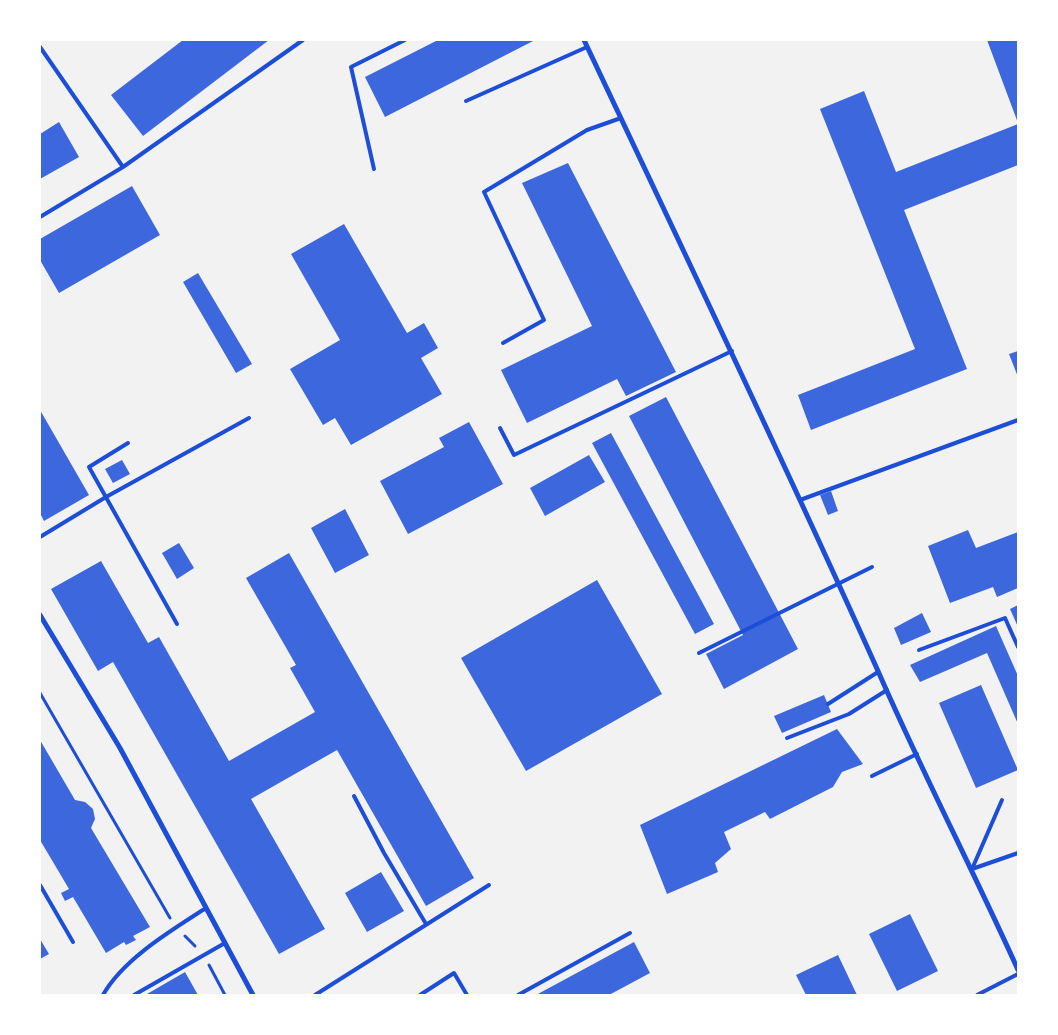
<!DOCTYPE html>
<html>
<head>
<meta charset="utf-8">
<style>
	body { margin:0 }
	#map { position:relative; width:1058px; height:1035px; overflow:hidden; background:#f2f2f2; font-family:Ubuntu,sans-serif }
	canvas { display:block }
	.frame { position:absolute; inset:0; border:41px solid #fff; pointer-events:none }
</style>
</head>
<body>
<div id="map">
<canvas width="1058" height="1035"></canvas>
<div class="frame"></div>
</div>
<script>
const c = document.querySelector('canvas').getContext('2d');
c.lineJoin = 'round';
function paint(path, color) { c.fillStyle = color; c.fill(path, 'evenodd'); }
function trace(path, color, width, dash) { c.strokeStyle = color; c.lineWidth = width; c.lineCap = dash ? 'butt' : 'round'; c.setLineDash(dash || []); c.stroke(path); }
const building = new Path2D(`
	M183 40H269L143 136 111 95Z
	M438 40H535L385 117 365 77Z
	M987 40H1018V123Z
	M864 91 896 172 1018 124V165L904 210 967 369 811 430 798 395 915 349 820 109Z
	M59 122 79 157 40 179V134Z
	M568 163 676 372 626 396 617 379 527 423 501 370 592 326 522 183Z
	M132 186 160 235 59 293 40 260V239Z
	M344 224 407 333 424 323 438 348 421 358 442 394 351 445 335 418 323 425 290 369 340 340 291 254Z
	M198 273 252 364 236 373 183 282Z
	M1018 351V377L1009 354Z
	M666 397 798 649 724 689 706 654 743 635 629 416Z
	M40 410 89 495 44 521 40 513Z
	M469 422 503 484 408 534 380 481 444 447 439 438Z
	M611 433 714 624 695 634 592 443Z
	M589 455 605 482 545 516 530 488Z
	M122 460 130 474 113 483 105 469Z
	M831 491 838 511 828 515 820 495Z
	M345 509 369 555 335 573 311 528Z
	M968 530 976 548 1018 532V588L997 597 993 587 950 603 928 546Z
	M179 543 194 568 177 579 162 553Z
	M289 553 474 878 426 906 337 750 251 799 325 929 279 954 113 662 98 671 51 589 101 561 148 643 159 637 229 761 315 712 290 668 296 665 246 578Z
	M597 580 662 694 526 771 461 658Z
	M1018 605V627L1010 609Z
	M922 613 931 632 901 645 894 628Z
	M996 626 1018 676V724L987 653 920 682 910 665Z
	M981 685 1018 770 976 788 939 703Z
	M824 695 831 712 782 733 774 716Z
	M837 729 863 764 842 772 833 787 770 819 765 812 724 832 731 849 715 863 718 872 667 894 640 825Z
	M40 740 75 800 85 802 93 809 95 819 91 828 150 927 133 936 136 940 126 945 124 942 106 953 73 897 65 901 61 893 69 889 40 840Z
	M381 872 404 911 367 932 345 893Z
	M910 914 938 971 897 991 869 934Z
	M40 939 49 954 40 959Z
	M634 942 650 973 609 995H536Z
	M838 955 857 995H806L796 975Z
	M185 972 198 995H148L147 994Z`);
const path = new Path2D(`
	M40 693 170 918
	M185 936 195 946
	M209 965 225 995`);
const service = new Path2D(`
	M40 47 123 167
	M466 101 587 47
	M374 169 351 67 405 40
	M40 217 123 167 303 40
	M503 343 544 320 484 192 587 130 621 118
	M500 428 514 455 732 351
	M128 443 89 467 177 624
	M800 500 1018 420
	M40 537 106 497 249 418
	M919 650 1005 618 1018 647
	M699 653 872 567
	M828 704 878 672
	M787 738 849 714 887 690
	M872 776 917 754
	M354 796 384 853 426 924
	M972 869 1002 800
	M972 869 1018 853
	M40 885 73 942
	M103 995C123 959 172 930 206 908
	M134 995 225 943
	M315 995 489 885
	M420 995 454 973 467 995
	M518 995 630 933
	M977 995 1018 974`);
const minor = new Path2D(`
	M584 40C683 250 783 459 878 671 922 772 973 870 1018 970
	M40 615 120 748 253 995`);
paint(building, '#3d67dc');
trace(path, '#1d4ed8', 3);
trace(service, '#1d4ed8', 4);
trace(minor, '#1d4ed8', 5);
</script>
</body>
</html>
